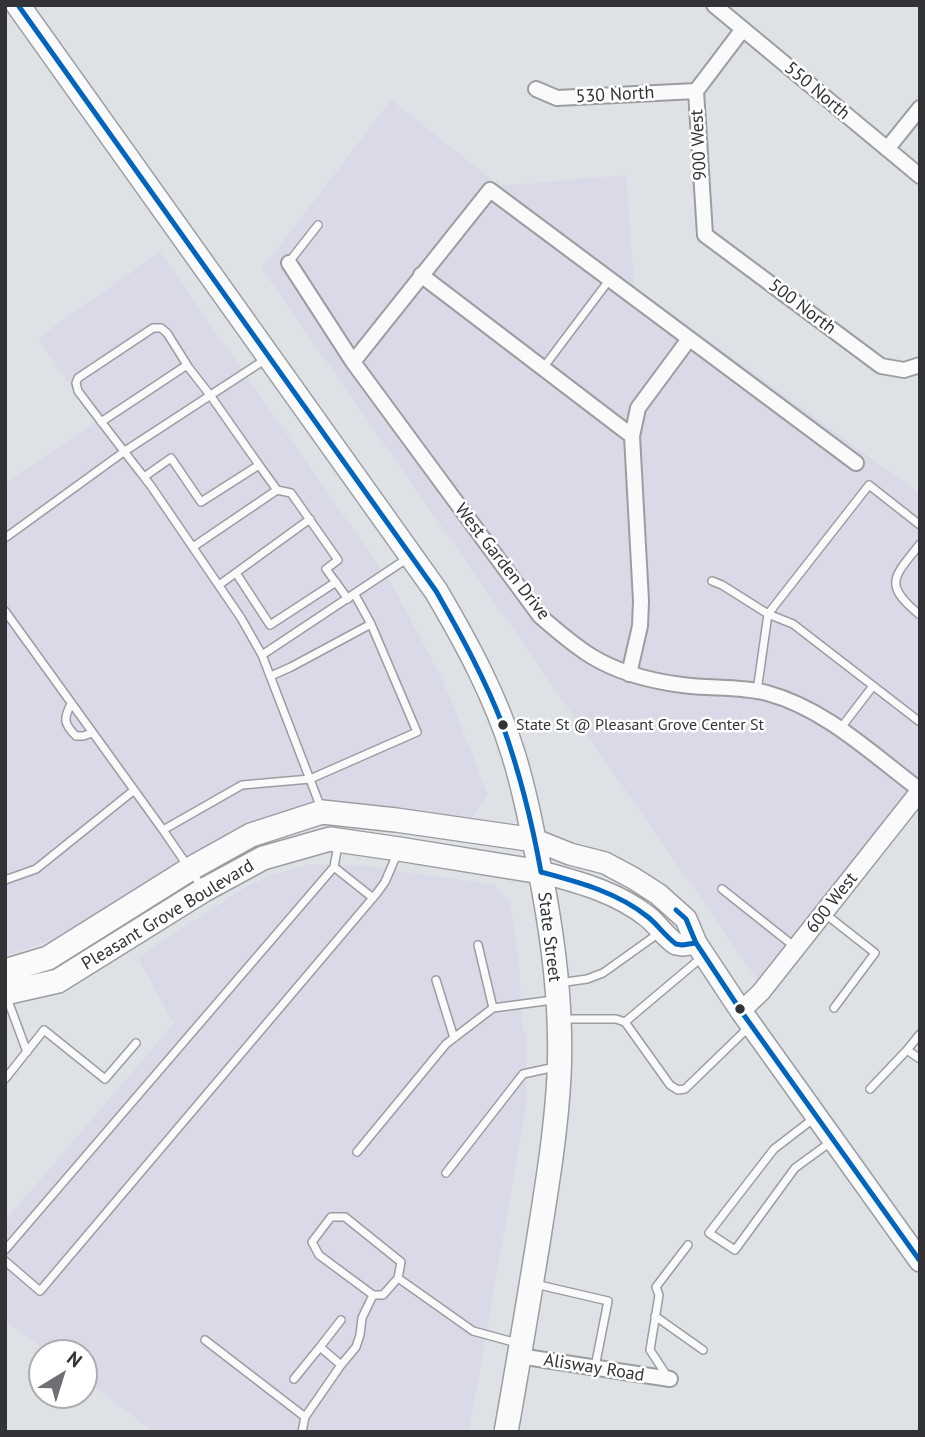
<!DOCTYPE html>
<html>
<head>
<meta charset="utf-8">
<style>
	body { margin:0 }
	#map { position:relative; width:925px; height:1437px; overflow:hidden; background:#dee1e6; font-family:"PT Sans",sans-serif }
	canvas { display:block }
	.frame { position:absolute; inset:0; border:7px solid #313336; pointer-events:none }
	.north { position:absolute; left:28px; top:1339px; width:70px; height:70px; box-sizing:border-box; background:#fff; border:2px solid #adadaf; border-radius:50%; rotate:38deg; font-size:19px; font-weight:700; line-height:28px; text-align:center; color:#313336 }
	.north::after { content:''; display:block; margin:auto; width:24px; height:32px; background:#6e7074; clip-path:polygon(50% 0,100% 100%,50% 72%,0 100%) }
</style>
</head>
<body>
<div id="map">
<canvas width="925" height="1437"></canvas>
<div class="frame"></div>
<div class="north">N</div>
</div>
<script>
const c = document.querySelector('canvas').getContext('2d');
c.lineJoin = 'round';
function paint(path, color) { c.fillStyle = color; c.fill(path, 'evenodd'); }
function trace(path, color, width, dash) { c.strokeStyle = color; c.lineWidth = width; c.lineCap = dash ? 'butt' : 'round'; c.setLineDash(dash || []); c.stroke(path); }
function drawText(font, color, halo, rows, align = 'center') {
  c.font = font + ' "PT Sans",sans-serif'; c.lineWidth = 5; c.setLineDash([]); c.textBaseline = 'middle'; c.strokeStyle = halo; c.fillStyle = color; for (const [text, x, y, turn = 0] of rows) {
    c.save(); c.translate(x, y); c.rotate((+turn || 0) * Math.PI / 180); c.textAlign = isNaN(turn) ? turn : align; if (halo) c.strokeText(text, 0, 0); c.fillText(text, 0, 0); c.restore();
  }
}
const commercial = new Path2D(`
	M391 100 500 186 626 175 634 286 920 494V776L757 979 262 269Z
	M160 252 394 588 444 683 488 795 471 819 335 799 301 805 247 825 164 871 70 933 5 956V484L95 422 38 338Z
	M310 864 367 866 494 885 505 897 510 900 519 966 523 1033H527L526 1106 469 1432H154L84 1379V1353H49L5 1320V1221L175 1022 170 1017 138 958 244 888 272 875Z`);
const service = new Path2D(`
	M289 262 318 225
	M543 368 610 279
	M101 422 187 365
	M144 477 171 458 201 502 259 465 210 395 189 368 167 333 161 328H153L78 378 76 383 78 391C102 423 126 454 151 486L241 618 262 655 408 558
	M277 490 291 493 338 560 326 569 348 599
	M5 538 125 451 266 359
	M920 544C894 577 882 584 920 615
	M193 547 277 490 259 465
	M236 573 270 625 336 582
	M712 581 722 585 768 614 793 624 920 722
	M219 585 310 519
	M5 611 163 830 242 785 310 779 417 732 371 624 355 595
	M262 655 321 808
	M271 676 291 667 371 624
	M757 691 768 614 869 485 920 525
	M71 704C63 719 64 724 76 736H83L92 733
	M840 729 873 686
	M163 830 202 887
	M334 867 373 898
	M5 880 36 869 133 791
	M722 889 795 947
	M824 913 875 953 834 1008
	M478 945 493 1008 553 1000
	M436 980 454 1038
	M559 983 587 979 603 973 659 933
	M7 998 27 1052
	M562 1019H616L625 1022 670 1085 678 1090 685 1089 750 1026
	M625 1022 701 958
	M920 1034 907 1050 920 1059
	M5 1079 44 1030 105 1079 136 1043
	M870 1089 907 1050
	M813 1119 774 1149 709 1233 735 1250 795 1168 832 1141
	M357 1152 446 1044 493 1008
	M446 1173 523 1074 555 1067
	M5 1250 334 867 338 845
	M5 1261 40 1291 377 893 385 882 397 854
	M398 1278 383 1295H373L319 1255 312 1242 331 1217H345L401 1262 398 1278 473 1331 517 1343
	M535 1284 608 1301 595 1367
	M655 1316 703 1350
	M341 1320 320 1347 341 1365
	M205 1340 305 1417 302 1432
	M294 1379 320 1347
	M669 1379 650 1350 659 1295 656 1287 688 1245
	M305 1417 341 1365 356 1347 360 1335 362 1318 373 1295`);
const minor = new Path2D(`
	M714 5 920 176
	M743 29 696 91 705 235 881 366 904 370 920 365
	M536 89 557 98 696 91
	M887 149 920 108
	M289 263 353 362 540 616C556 630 572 644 591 656 617 672 651 681 682 685 710 689 739 686 767 693 826 709 872 754 920 790
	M421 275 632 436 641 601 640 626 629 674
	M353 362 490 190 856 463
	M632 436 638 408 689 339
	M519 1356 670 1379`);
const tertiary = new Path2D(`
	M741 1011 761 992 920 791`);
const secondary = new Path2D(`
	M535 840 570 854 605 863 633 878 658 894 686 919 696 943 741 1011 920 1261
	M541 872C578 882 617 892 648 917 658 925 665 937 676 944L682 945 696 943`);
const primary = new Path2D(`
	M18 5 436 591C466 642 495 695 513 753 527 798 535 845 544 892 555 952 562 1015 559 1076 556 1134 546 1192 537 1249 527 1310 517 1371 506 1432
	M5 971 48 958 190 869 251 835 322 812 396 820 535 840
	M5 993 58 981 204 890 263 858 330 839 399 849 541 872`);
const bus1 = new Path2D(`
	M18 5 436 591C461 635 485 679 503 726 520 774 532 822 541 872 578 882 617 892 648 917 658 925 665 936 676 944L682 945 696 943
	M676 910 686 919 696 943 741 1011 920 1261`);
const markers = [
	[503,725,6,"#313336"],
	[740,1009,6,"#313336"]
];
const busNames = [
	["State St @ Pleasant Grove Center St",516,725]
];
const streetNames = [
	["550 North",817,91,40],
	["530 North",615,95,-3],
	["900 West",699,145,-93],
	["500 North",802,307,37],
	["West Garden Drive",502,562,52],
	["600 West",832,903,-52],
	["Pleasant Grove Boulevard",168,915,-31],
	["State Street",549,937,83],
	["Alisway Road",594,1368,9]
];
paint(commercial, '#d9d9e8');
trace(service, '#9b9da0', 10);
trace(minor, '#9b9da0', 18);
trace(tertiary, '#9b9da0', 21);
trace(secondary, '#9b9da0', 24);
trace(primary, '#9b9da0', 26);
trace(service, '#fafafb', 7);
trace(minor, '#fafafb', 14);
trace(tertiary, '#fafafb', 18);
trace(secondary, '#fafafb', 21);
trace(primary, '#fafafb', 23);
trace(bus1, '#0065bd', 5);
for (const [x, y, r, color] of markers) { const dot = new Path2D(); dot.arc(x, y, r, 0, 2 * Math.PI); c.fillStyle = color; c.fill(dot); trace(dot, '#fff', 2.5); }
drawText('16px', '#313336', '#fff', busNames, 'left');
drawText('18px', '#313336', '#fff', streetNames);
</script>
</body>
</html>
